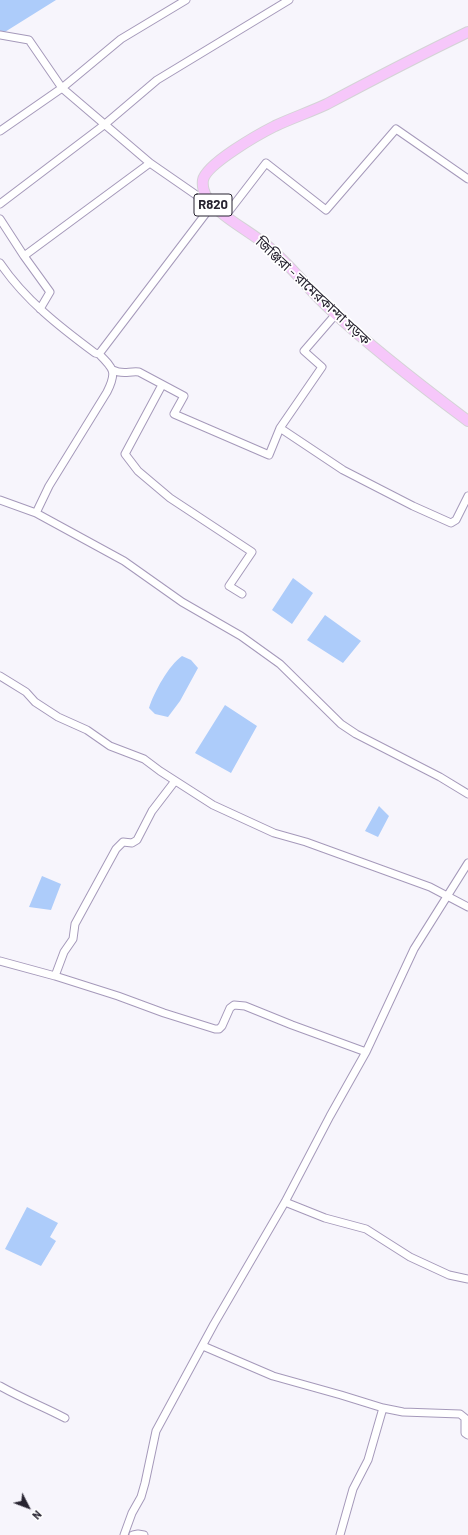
<!DOCTYPE html>
<html>
<head>
<meta charset="utf-8">
<style>
	body { margin:0 }
	#map { position:relative; width:468px; height:1535px; overflow:hidden; background:#f7f5fc; font-family:Barlow,sans-serif }
	canvas { display:block }
	.north { position:absolute; left:8px; top:1487px; width:40px; height:40px; -webkit-text-stroke:3px #fff; paint-order:stroke; rotate:132deg; font-size:11px; font-weight:700; line-height:16px; text-align:center; color:#272330 }
	.north::after { content:''; display:block; margin:auto; width:14px; height:18px; background:#272330; clip-path:polygon(50% 0,100% 100%,50% 72%,0 100%) }
</style>
</head>
<body>
<div id="map">
<canvas width="468" height="1535"></canvas>
<div class="north">N</div>
</div>
<script>
const c = document.querySelector('canvas').getContext('2d');
c.lineJoin = 'round';
function paint(path, color) { c.fillStyle = color; c.fill(path, 'evenodd'); }
function trace(path, color, width, dash) { c.strokeStyle = color; c.lineWidth = width; c.lineCap = dash ? 'butt' : 'round'; c.setLineDash(dash || []); c.stroke(path); }
function drawText(font, color, halo, rows, align = 'center') {
  c.font = font + ' Barlow,"Noto Sans Bengali",sans-serif'; c.lineWidth = 3.5; c.setLineDash([]); c.textBaseline = 'middle'; c.strokeStyle = halo; c.fillStyle = color; for (const [text, x, y, turn = 0] of rows) {
    c.save(); c.translate(x, y); c.rotate((+turn || 0) * Math.PI / 180); c.textAlign = isNaN(turn) ? turn : align; if (halo) c.strokeText(text, 0, 0); c.fillText(text, 0, 0); c.restore();
  }
}
const water = new Path2D(`
	M0 0H56L0 35Z
	M293 578 313 593 292 624 272 610Z
	M325 615 361 641 343 663 307 640Z
	M182 656 191 660 198 668 180 701 168 717 155 714 149 708C154 692 169 665 182 656Z
	M225 705 257 726 231 773 195 753Z
	M379 806 389 816 378 837 365 831Z
	M42 876 61 884 51 910 29 907Z
	M27 1207 58 1223 50 1237 56 1241 41 1266 5 1249Z`);
const street = new Path2D(`
	M0 35 29 40 62 88 121 39 186 0
	M0 131 62 88 150 163 215 208H210L99 354C114 369 117 372 107 392L49 486 36 513 124 561 182 602 241 636 280 664 341 724 356 734 440 777 468 794
	M0 204 104 125 157 80 289 0
	M226 215 266 163 326 210 396 129 468 179
	M0 219 24 256 50 292 40 309
	M24 256 150 163
	M0 263C25 300 60 327 95 353L99 354
	M113 370C122 375 129 371 139 372L184 396 174 414 269 455 280 428 343 470 413 506 451 523 456 520 468 496
	M162 385 125 454 138 471 170 498 252 552 229 586 242 594
	M280 428 322 367 304 351 336 314
	M0 500 36 513
	M0 676 26 692 35 702 58 717 87 730 110 746 144 759 160 771 213 805 274 833 306 842 430 887 468 907
	M0 961 55 976 118 996 164 1013 215 1029H219L222 1026 230 1008 234 1005 245 1006 292 1025 366 1052
	M55 976 64 952 73 939 75 924 116 849 123 842 132 843 137 840 152 811 175 781
	M285 1202 325 1218 366 1229 410 1257 449 1275 468 1279
	M203 1346 273 1376 341 1395 383 1408 403 1412 460 1414 465 1418V1433L468 1435
	M0 1386C21 1398 44 1407 65 1418
	M124 1535 132 1513 141 1497 145 1483 156 1431 214 1324 285 1202 330 1116 366 1052 414 949 468 863
	M133 1535 138 1534 144 1535
	M340 1535 353 1489 368 1460 383 1408`);
const primary = new Path2D(`
	M468 32C420 55 374 79 327 104 310 112 292 118 275 126 259 134 206 164 203 180 202 186 204 194 208 199 224 220 251 231 271 249 292 267 309 290 330 309 373 349 420 385 468 421`);
const shields = [
	[213,205,38]
];
const shieldNames = [
	["R820",213,205]
];
const streetNames = [
	["জিঞ্জিরা - রামেরকান্দা সড়ক",313,291,43]
];
paint(water, '#adccfa');
trace(street, '#a599ba', 9);
trace(primary, '#d4d3d6', 12);
trace(street, '#fff', 7);
trace(primary, '#f6c7fa', 10);
for (const [x, y, w] of shields) { const box = new Path2D(); box.roundRect(x - w / 2, y - 11, w, 22, 3); c.fillStyle = '#fff'; c.fill(box); trace(box, '#272330', 1); }
drawText('bold 13px', '#272330', null, shieldNames);
drawText('14px', '#272330', '#fff', streetNames);
</script>
</body>
</html>
